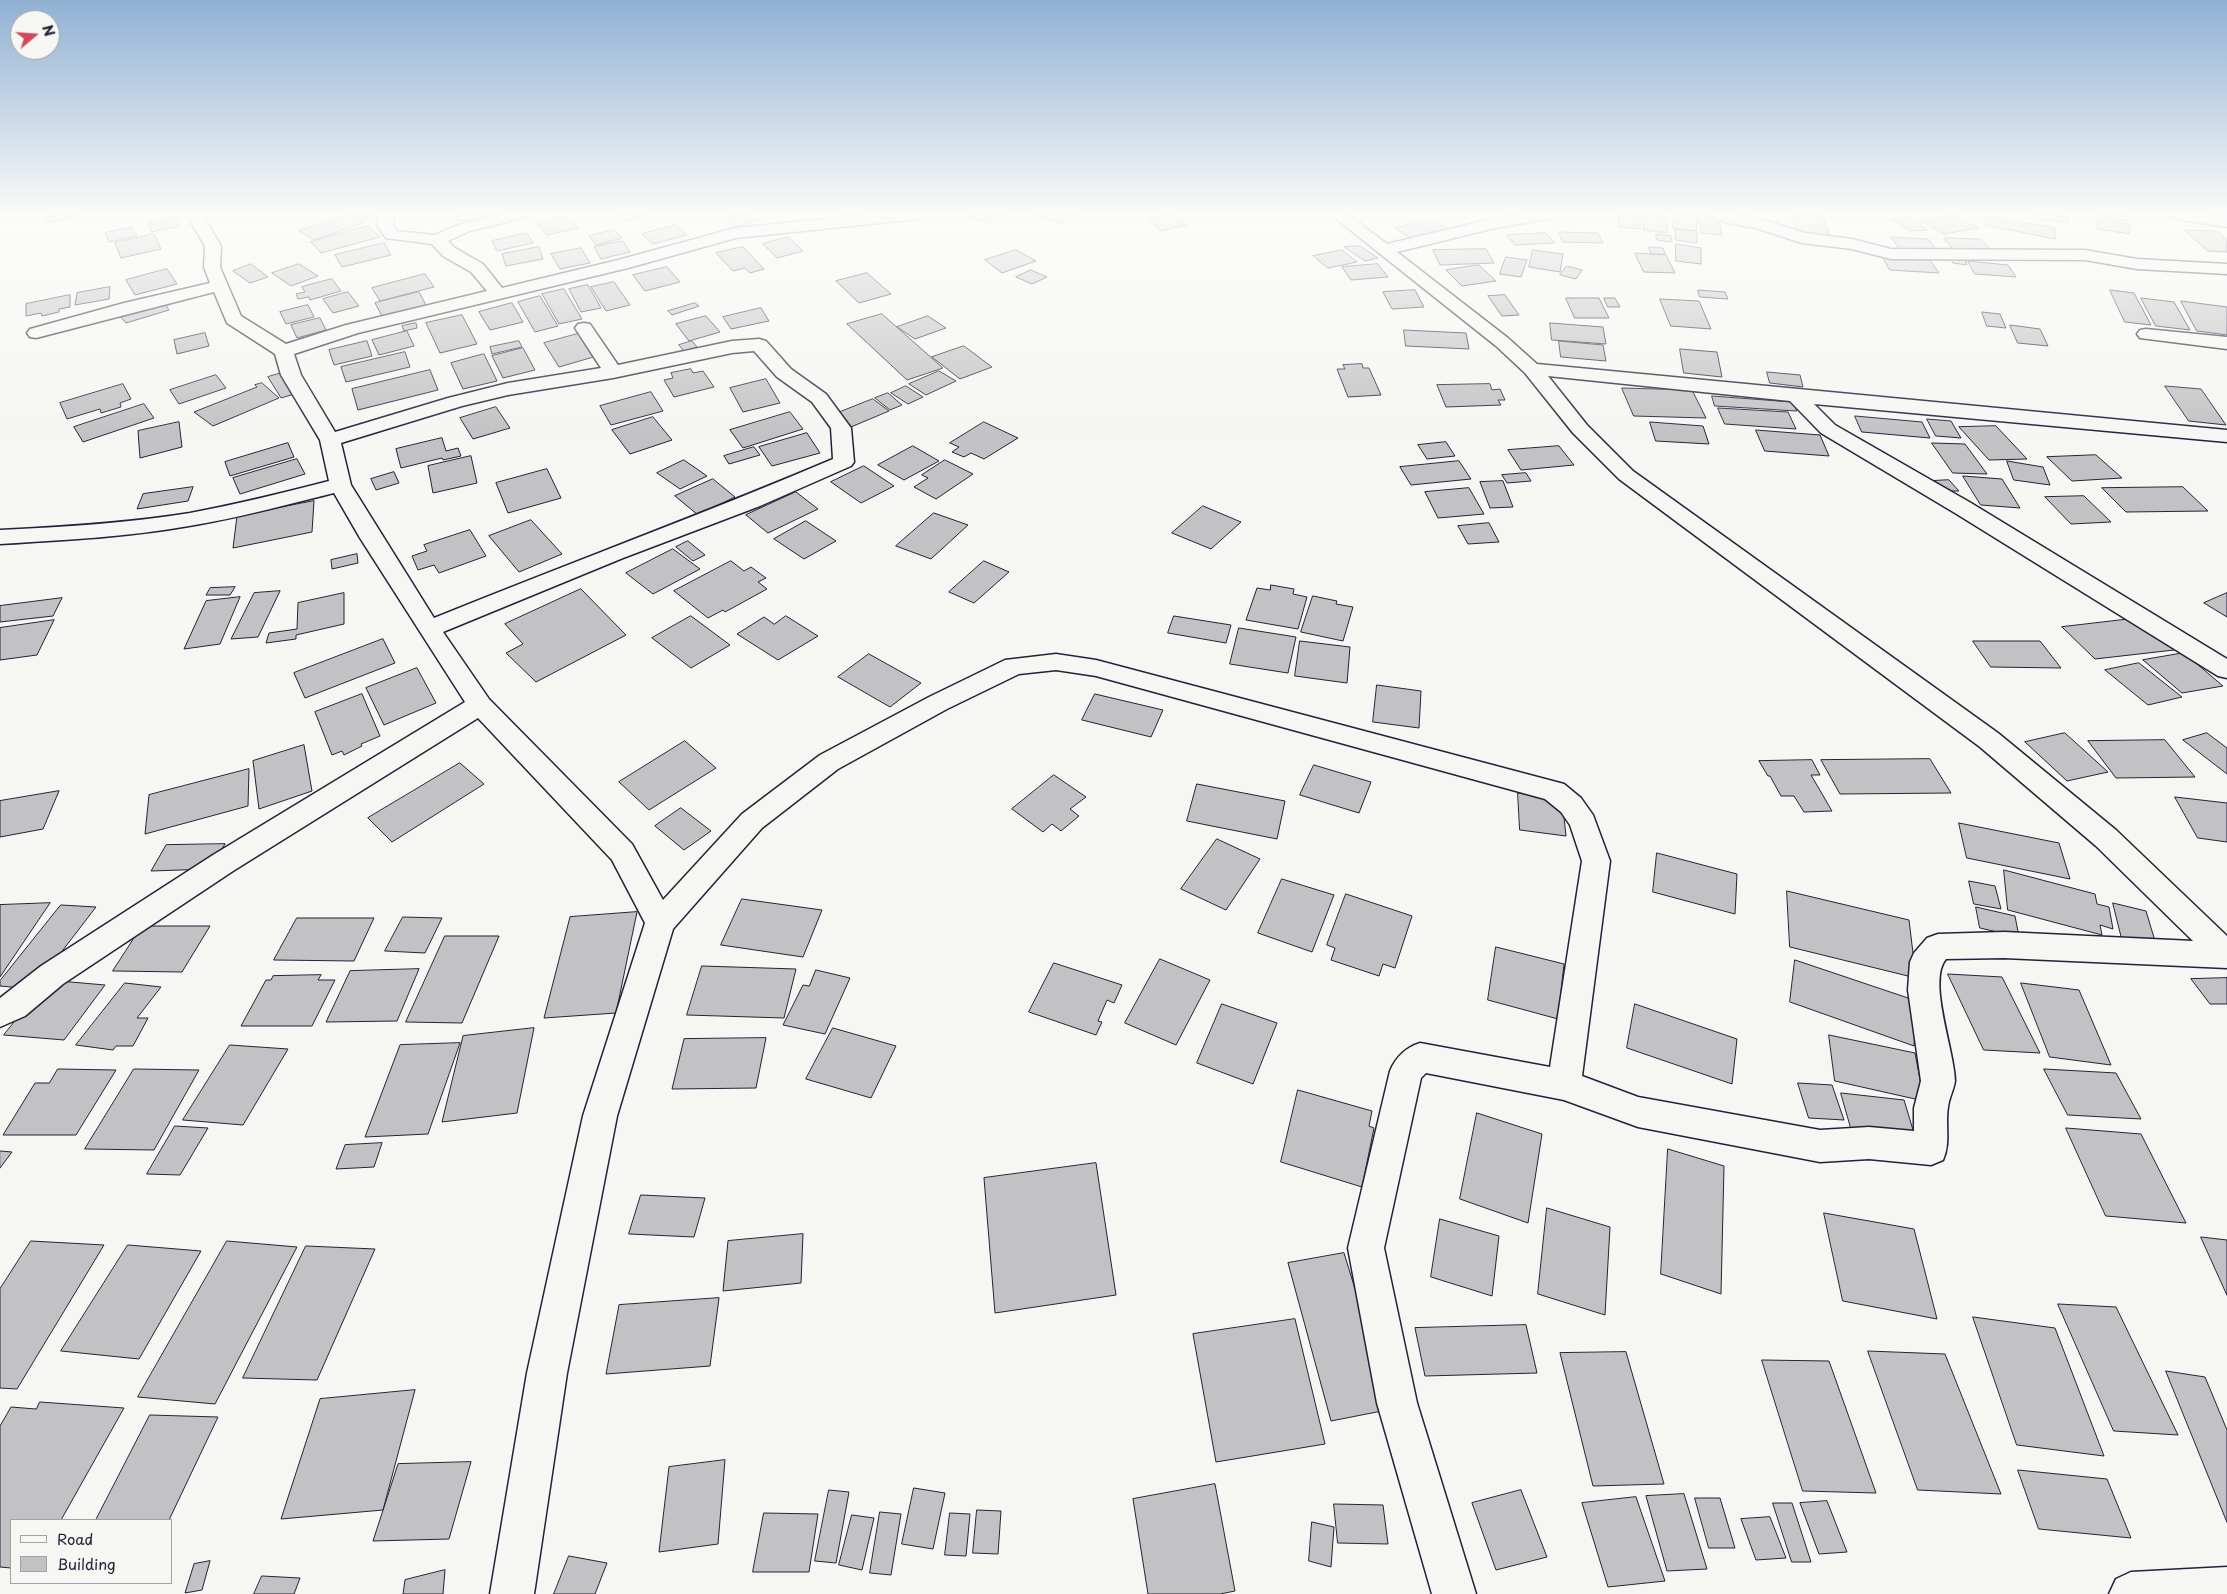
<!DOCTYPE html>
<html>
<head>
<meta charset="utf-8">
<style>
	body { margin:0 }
	#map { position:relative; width:2227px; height:1594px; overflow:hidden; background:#f6f6f2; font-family:"Playpen Sans",sans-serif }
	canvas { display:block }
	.legend { position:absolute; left:10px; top:1519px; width:162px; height:65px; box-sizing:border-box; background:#f6f6f2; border:1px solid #a1a1a9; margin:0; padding:6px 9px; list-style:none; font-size:15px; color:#22223b }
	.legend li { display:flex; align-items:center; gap:10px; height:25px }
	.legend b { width:25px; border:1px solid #a1a1a9 }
	.north { position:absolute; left:10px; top:10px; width:50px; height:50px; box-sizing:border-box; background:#f6f6f2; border:1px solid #a1a1a9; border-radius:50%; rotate:72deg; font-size:14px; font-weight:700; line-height:20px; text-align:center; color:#22223b }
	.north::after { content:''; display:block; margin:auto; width:18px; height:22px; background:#d1495b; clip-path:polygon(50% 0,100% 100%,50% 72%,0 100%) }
</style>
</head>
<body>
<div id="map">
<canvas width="2227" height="1594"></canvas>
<ul class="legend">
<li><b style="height:6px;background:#f6f6f2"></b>Road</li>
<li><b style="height:14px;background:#c2c2c4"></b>Building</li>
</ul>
<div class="north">N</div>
</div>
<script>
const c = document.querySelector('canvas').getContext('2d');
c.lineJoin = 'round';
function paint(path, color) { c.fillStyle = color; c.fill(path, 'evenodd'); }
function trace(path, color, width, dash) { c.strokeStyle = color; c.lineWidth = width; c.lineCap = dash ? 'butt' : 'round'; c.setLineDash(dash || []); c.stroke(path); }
const building = new Path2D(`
	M46 214H80V217L46 223Z
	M350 214 364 223 314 240 299 231Z
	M356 214H377L379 215 362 219Z
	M459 214H491L490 218 457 221Z
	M618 214H644L646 215 627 221Z
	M741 214H754L761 220 736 227 726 217Z
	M963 214H1009L986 223Z
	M1033 214H1078L1059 223Z
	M1175 214 1188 225 1161 231 1148 218Z
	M1619 214H1640V229L1619 227Z
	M1645 214 1667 217V233L1644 230Z
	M1674 214 1697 216 1696 231 1673 228Z
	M1792 214H1822L1831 238 1799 235Z
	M2034 214H2067L2068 223 2034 218Z
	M2097 214H2126L2128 221 2097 216Z
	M1698 215 1718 216 1722 235 1702 233Z
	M1954 215 1978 228 1944 234 1921 221Z
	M569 216 579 228 547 235 537 223Z
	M1986 216 2055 228V239L1985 225Z
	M178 217 180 226 151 232 149 223Z
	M1909 218 1927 230 1910 231 1892 219Z
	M1433 219 1450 230 1412 239 1395 228Z
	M2097 219 2129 224 2130 234 2098 229Z
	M675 225 687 235 653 244 642 234Z
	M368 226 380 237 321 253 311 242Z
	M132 227 137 236 109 242 105 233Z
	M1675 229 1697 231V243L1676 240Z
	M614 230 622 238 596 245 589 236Z
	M2185 230 2217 231 2227 240V252L2208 251Z
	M1559 232 1598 233 1603 243 1563 242Z
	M527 233 533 243 497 251 492 241Z
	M1546 233 1555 243 1515 245 1507 235Z
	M154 234 161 249 121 258 115 243Z
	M1656 234 1671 236 1672 242 1657 240Z
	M788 237 803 251 777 258 763 244Z
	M1891 237 1928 239 1939 253 1901 251Z
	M1944 238 1980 239 1991 250H1954Z
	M623 241 630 252 601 259 594 247Z
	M384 243 391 255 342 267 335 255Z
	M1676 244 1701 248V264L1676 261Z
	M1360 246 1378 258 1365 261 1344 247Z
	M539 247 543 259 506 266 502 254Z
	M743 247 764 269 750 273 745 268 733 271 716 253Z
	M1649 247 1663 248 1665 254H1651Z
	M581 248 590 263 560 269 551 254Z
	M1486 249 1494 263 1440 265 1433 250Z
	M1016 250 1036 261 1002 273 985 260Z
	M1342 250 1357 262 1328 268 1313 256Z
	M1533 250 1563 254 1560 272 1529 267Z
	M1635 253 1666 255 1675 273 1644 272Z
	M1950 255 1964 256 1967 265 1953 263Z
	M1882 256 1930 260 1939 273 1890 270Z
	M1506 257 1527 260 1521 277 1500 274Z
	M1968 261 2008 265 2016 277 1975 274Z
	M251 264 268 277 250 283 233 271Z
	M299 264 318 276 291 286 272 273Z
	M1378 264 1388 277 1351 280 1342 267Z
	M1479 265 1496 281 1462 286 1446 270Z
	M1567 266 1582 270 1576 279 1560 275Z
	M667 267 680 282 645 291 633 275Z
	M167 269 177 284 135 295 126 280Z
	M1031 270 1047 277 1032 284 1016 277Z
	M867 273 891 294 859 303 836 281Z
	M425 274 434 287 380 301 372 288Z
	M332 279 341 291 310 300 309 297 298 299 296 294 305 292 302 287Z
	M614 282 630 305 606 311 591 287Z
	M588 285 601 308 581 312 569 289Z
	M110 287 109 299 75 305 77 293Z
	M564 289 582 319 559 324 542 294Z
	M1415 290 1424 307 1392 309 1383 292Z
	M1698 290 1725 292 1728 299 1700 297Z
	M2110 290 2134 293 2151 325 2125 322Z
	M348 292 359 306 333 313 323 299Z
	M419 292 426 305 382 316 375 303Z
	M70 295V307L59 309V312L42 316 41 313 26 316V304Z
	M1505 295 1519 315 1502 316 1488 296Z
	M540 296 558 326 535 332 518 302Z
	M1566 298H1599L1609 318H1575Z
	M1604 298H1615L1620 307H1608Z
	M2141 298 2174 302 2190 330 2156 326Z
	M1660 299 1699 301 1711 329 1671 326Z
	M2181 301 2227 307V335L2197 331Z
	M512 303 523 322 490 330 479 312Z
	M695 303 699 306 672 315 668 311Z
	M165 304 169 310 126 323 121 317Z
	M308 305 314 317 286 324 280 312Z
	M761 308 769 321 731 329 723 317Z
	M1982 312 2000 314 2006 328 1987 326Z
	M882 314 943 368 907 380 847 324Z
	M462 315 477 344 440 353 426 323Z
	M706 316 720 332 689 341 676 324Z
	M928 316 946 328 915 339 897 327Z
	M320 318 326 330 297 338 291 325Z
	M416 323 417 328 404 331 402 326Z
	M1550 323 1603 327 1606 344 1552 340Z
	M2010 325 2040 329 2048 346 2018 343Z
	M1404 330 1466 333 1469 349 1406 346Z
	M407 331 414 346 379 355 372 340Z
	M205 333 209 346 177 354 174 340Z
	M581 333 597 356 559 367 544 343Z
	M367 341 372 356 334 365 329 350Z
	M519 341 522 347 492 354 490 347Z
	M692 341 697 347 684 351 679 345Z
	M1559 341 1603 345 1606 361 1561 357Z
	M964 346 992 367 960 379 932 357Z
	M523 348 535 370 503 378 492 356Z
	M1680 349 1717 352 1722 377 1684 373Z
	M405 352 410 367 346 382 341 367Z
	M484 354 497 381 463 389 451 363Z
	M1362 364 1363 368H1369L1381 395 1348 397 1337 369H1345L1343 365Z
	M691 369 693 373 703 371 714 387 674 397 664 380 673 378 671 373Z
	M430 370 438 390 358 410 352 389Z
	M939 371 956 381 926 395 909 384Z
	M285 372 298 393 281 398 268 377Z
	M1767 372 1800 375 1803 387 1770 383Z
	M216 375 226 388 179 404 170 390Z
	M766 379 780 403 743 412 730 388Z
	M262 383 279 398 213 426 194 412 257 387 255 385Z
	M123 384 131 399 120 403 121 407 101 413 100 409 67 419 60 403Z
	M1490 384 1492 390 1500 389 1505 400H1498L1501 405 1446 407 1437 385Z
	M906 386 923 397 908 404 891 393Z
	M2165 386 2201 389 2226 425 2189 421Z
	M1622 388 1692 390 1706 418 1634 416Z
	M651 392 663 411 611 425 600 406Z
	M888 393 902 405 890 410 875 398Z
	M1712 396 1792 402 1797 411 1715 406Z
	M873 399 889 411 851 427 835 414Z
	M144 404 154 418 83 442 74 427Z
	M496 407 510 428 473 439 460 418Z
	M1718 408 1788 412 1796 429 1725 424Z
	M790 412 803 429 743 448 730 430Z
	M1855 416 1922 422 1930 438 1862 432Z
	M653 417 672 440 630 454 612 430Z
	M1927 419 1951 421 1961 438 1936 436Z
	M179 422 182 447 140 458 138 431Z
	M984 422 1018 438 984 459 971 453 964 457 952 452 959 447 950 443Z
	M1650 422 1703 426 1709 444 1656 441Z
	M1996 426 2027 459 1989 460 1959 427Z
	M1756 430 1820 435 1829 456 1765 451Z
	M807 433 820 453 772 466 759 447Z
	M442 438 446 451 458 448 461 456 443 460 442 458 401 468 396 449Z
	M1446 442 1455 456 1427 459 1418 445Z
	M288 443 294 457 230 476 225 462Z
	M1932 443 1965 444 1987 474 1953 473Z
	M913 446 939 461 904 480 878 465Z
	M1559 446 1574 465 1521 470 1508 450Z
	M754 447 760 455 729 464 724 456Z
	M2096 455 2122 478 2072 481 2047 457Z
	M471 456 477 483 433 493 428 466Z
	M297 459 305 474 240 494 233 478Z
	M684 460 707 476 680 489 657 473Z
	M945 460 973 474 936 499 914 487 928 478 922 475Z
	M1459 461 1471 479 1411 485 1400 467Z
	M2007 461 2043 467 2050 485 2014 480Z
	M864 466 894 486 861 503 831 482Z
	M547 469 561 498 508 513 496 483Z
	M394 472 399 483 376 490 371 479Z
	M1526 473 1531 481 1507 483 1502 475Z
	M1963 476 2002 479 2020 508 1981 505Z
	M713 479 735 497 698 515 675 496Z
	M1949 480 1959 491H1940L1930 481Z
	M1503 481 1513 507 1490 508 1480 482Z
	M193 487 188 501 137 509 143 494Z
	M2183 487 2208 511 2126 512 2102 488Z
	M1469 488 1484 514 1438 518 1425 492Z
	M796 492 818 509 768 533 746 515Z
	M2084 496 2111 522 2071 524 2045 497Z
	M314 501 312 532 233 548 237 516Z
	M1203 506 1241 522 1211 549 1172 533Z
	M934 513 968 525 931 559 896 546Z
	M531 520 562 554 519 572 489 536Z
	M806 521 836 541 804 559 774 539Z
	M1489 523 1499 542 1468 544 1458 526Z
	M470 530 486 556 439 573 434 565 418 570 412 556 427 551 424 545Z
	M688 541 705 555 693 561 676 547Z
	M673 549 700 569 653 594 626 573Z
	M357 554 358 563 332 569 331 560Z
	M731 561 744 571 751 567 766 578 758 582 767 589 725 612 723 610 708 618 674 591Z
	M984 561 1009 572 974 603 949 592Z
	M1271 585 1294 589 1293 594 1307 597 1298 629 1246 620 1257 588 1270 590Z
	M235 587 230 595H206L210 588Z
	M581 589 626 635 536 682 506 653 523 644 505 624Z
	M280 591 258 637 231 639 254 593Z
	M344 593V624L296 635V639L266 643 269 633 297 629 298 603Z
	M2227 593V617L2204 603Z
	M1313 596 1337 601 1336 604 1353 607 1343 641 1301 632Z
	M240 597 220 644 184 649 206 601Z
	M62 598 53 616 0 622V606Z
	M691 616 730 645 691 668 652 638Z
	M786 616 818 636 778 660 737 634 764 617 774 624Z
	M1174 616 1231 625 1226 643 1168 633Z
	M2139 618 2174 650 2095 659 2062 627Z
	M54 620 37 655 0 660V628Z
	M1239 628 1296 637 1288 673 1230 664Z
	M383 639 395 663 305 698 294 673Z
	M1300 641 1350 647 1347 683 1295 676Z
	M1973 641H2040L2061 668 1991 667Z
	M2184 653 2223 686 2182 693 2143 660Z
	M869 654 921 683 890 707 838 677Z
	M2139 663 2182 697 2148 705 2105 670Z
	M417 668 436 703 384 725 366 688Z
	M1377 685 1421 691 1419 728 1373 722Z
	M362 694 380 736 361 744 362 746 344 755 342 751 332 755 315 712Z
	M1095 694 1163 710 1151 737 1082 720Z
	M2065 733 2108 772 2067 781 2025 742Z
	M2207 733 2227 748V774L2183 740Z
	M2165 740 2195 777 2116 778 2088 741Z
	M685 741 716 768 649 810 619 782Z
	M304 745 312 791 259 809 253 761Z
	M1930 759 1951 793 1840 794 1821 760Z
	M1812 760 1820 775H1811L1832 811 1804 812 1794 796H1781L1770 776H1768L1759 761Z
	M460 763 484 784 392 842 368 818Z
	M1314 765 1371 782 1359 813 1300 795Z
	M249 769 248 806 145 834 149 795Z
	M1054 775 1086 797 1070 809 1079 816 1061 831 1052 824 1043 832 1012 809Z
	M1197 784 1285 801 1277 839 1187 821Z
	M59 791 43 829 0 837V801Z
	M1518 793 1562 799 1566 836 1520 830Z
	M2175 797 2227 803V842L2198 838Z
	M681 808 711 831 684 850 655 826Z
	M1959 823 2059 843 2070 879 1967 858Z
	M1217 839 1260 859 1226 910 1181 889Z
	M225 844 210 869 151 871 166 845Z
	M1657 853 1737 874 1735 914 1653 892Z
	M2004 870 2095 894 2097 904 2109 907 2113 929 2100 925 2102 935 2008 910Z
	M1282 879 1334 895 1312 952 1258 933Z
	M1969 881 1995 886 2001 909 1974 904Z
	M1787 891 1909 920 1916 978 1790 947Z
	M1346 894 1412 916 1395 968 1383 964 1379 976 1331 960 1335 948 1327 945Z
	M742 899 822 910 803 957 721 945Z
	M50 903 0 977V905Z
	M2113 903 2146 911 2158 951 2123 943Z
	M61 905 96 907 33 989 0 986V981Z
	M1976 907 2015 916 2019 937 1980 928Z
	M637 912 616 1013 544 1018 570 917Z
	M403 917 442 918 425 953 385 951Z
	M297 918H374L354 961 274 960Z
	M142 926H210L182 972 113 971Z
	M445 936H499L462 1023 406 1022Z
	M1496 947 1564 964 1558 1019 1488 1000Z
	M1160 959 1210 980 1176 1045 1125 1023Z
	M1795 960 1917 1001 1914 1046 1790 1002Z
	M1054 963 1122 985 1114 1003 1107 1000 1098 1021 1102 1022 1096 1035 1029 1012Z
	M702 966 796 969 784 1018 687 1015Z
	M419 969 397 1021 326 1022 350 971Z
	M816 970 850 978 825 1034 783 1025 803 985 809 986Z
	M1948 974 2002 977 2040 1053 1984 1050Z
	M321 975 318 980H335L312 1026H241L266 980H271L273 976Z
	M2227 978V1004H2210L2191 979Z
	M48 980 105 985 64 1040 4 1035Z
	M125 983 161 987 137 1018H148L133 1046H116L113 1050 76 1045Z
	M2021 983 2079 990 2111 1065 2050 1057Z
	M1222 1004 1277 1023 1253 1084 1197 1063Z
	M1635 1004 1737 1039 1732 1084 1627 1048Z
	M534 1028 517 1113 442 1122 463 1036Z
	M833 1028 896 1046 871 1098 806 1079Z
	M1829 1035 1915 1053 1924 1101 1835 1081Z
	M766 1038 756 1088 672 1089 684 1039Z
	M460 1043 428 1134 365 1137 400 1045Z
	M230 1045 288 1049 243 1125 183 1120Z
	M58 1069 116 1070 76 1135H3L35 1083H49Z
	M134 1069 199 1070 154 1150 85 1149Z
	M2044 1069 2116 1073 2141 1119 2068 1115Z
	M1798 1083 1832 1085 1844 1120 1809 1118Z
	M1298 1090 1372 1111 1369 1126 1374 1128 1362 1187 1281 1162Z
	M1841 1093 1904 1100 1917 1143 1853 1135Z
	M1477 1113 1542 1134 1528 1223 1460 1199Z
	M175 1126 208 1128 180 1175 147 1174Z
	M2066 1128 2141 1134 2186 1223 2106 1216Z
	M382 1143 374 1167 336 1169 345 1145Z
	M1668 1149 1724 1166 1721 1294 1661 1274Z
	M0 1151 12 1152 0 1168Z
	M1096 1163 1116 1295 995 1313 984 1178Z
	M641 1195 705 1198 694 1237 629 1234Z
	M1547 1208 1610 1227 1605 1315 1538 1294Z
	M1824 1213 1914 1229 1937 1319 1843 1301Z
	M1440 1219 1499 1236 1492 1296 1431 1277Z
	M803 1234 801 1283 723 1291 728 1241Z
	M2201 1237 2227 1240V1295Z
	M31 1241 104 1245 17 1389 0 1388V1289Z
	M227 1241 297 1247 215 1404 138 1397Z
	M128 1245 201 1251 139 1359 61 1351Z
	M306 1246 375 1249 317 1380 243 1378Z
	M1344 1253 1392 1409 1331 1421 1288 1263Z
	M719 1298 710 1366 606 1374 619 1305Z
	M2058 1304 2116 1307 2178 1435 2114 1431Z
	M1973 1317 2055 1328 2104 1456 2017 1445Z
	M1295 1319 1325 1444 1216 1462 1193 1334Z
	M1526 1325 1537 1373 1425 1376 1415 1328Z
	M1868 1351 1945 1354 2001 1494 1918 1490Z
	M1626 1352 1664 1484 1593 1486 1560 1353Z
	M1762 1360 1829 1361 1876 1493 1803 1491Z
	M2166 1371 2205 1377 2227 1430V1522Z
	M415 1390 383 1510 281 1519 320 1399Z
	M40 1402 124 1408 61 1520H11V1568L0 1567V1426L11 1407 36 1409Z
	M150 1415 218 1417 169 1520H96Z
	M725 1460 718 1544 659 1552 669 1467Z
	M471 1462 449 1539 373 1541 398 1464Z
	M2018 1470 2107 1479 2131 1538 2039 1529Z
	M1215 1484 1235 1591 1220 1594H1148L1133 1499Z
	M914 1488 945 1493 933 1549 902 1544Z
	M829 1490 849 1492 836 1563 815 1561Z
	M1521 1490 1547 1557 1496 1570 1472 1503Z
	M1684 1494 1707 1569 1667 1571 1646 1496Z
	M1636 1497 1665 1581 1608 1587 1582 1503Z
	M1695 1498H1720L1735 1548H1709Z
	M1827 1501 1847 1552 1819 1554 1800 1503Z
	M1773 1503H1792L1811 1562H1792Z
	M1334 1504 1383 1505 1388 1544 1338 1543Z
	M977 1510 1001 1511 998 1554 973 1553Z
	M880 1512 901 1514 891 1575 870 1573Z
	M764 1513 818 1514 809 1572H753Z
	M950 1513 970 1514 966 1556 945 1555Z
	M852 1515 874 1518 862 1570 839 1565Z
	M1770 1517 1786 1558 1756 1560 1741 1519Z
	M1312 1522 1334 1527 1331 1567 1309 1561Z
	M569 1556 607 1563 595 1594H554Z
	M210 1561 202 1590 185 1593 194 1564Z
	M445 1570 443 1594H403L405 1580Z
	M262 1576 300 1578 294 1594H254Z`);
const minor = new Path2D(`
	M186 214H202L221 246 220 267 241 316 286 344 346 325 487 291 471 272 443 256 432 244 386 238 378 227 377 214H393L394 227 397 231 435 235 458 225 503 214H529L527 217 470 231 448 241 455 248 483 264 502 288 618 260 735 228 876 214H926L924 217 918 219 736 238 628 268 358 333 294 354 301 375 335 432 448 398 508 383 601 368 575 328 578 324 584 323 590 324 618 365 732 341 759 339 766 341 791 369 826 394 848 424 851 428 854 462 851 466 760 506 623 558 443 632 489 699 632 844 663 900 742 814 820 755 929 697 1005 660 1056 654 1096 660 1564 784 1581 798 1593 815 1610 861 1582 1076 1638 1097 1820 1130 1869 1127 1914 1131V1108L1921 1081 1908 990 1910 962 1914 953 1927 938 1938 934 2004 932 2193 941 2096 846 1980 747 1619 479 1573 433 1525 373 1496 346 1330 214H1347L1387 244 1491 219 1523 214H1555L1553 217 1547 219 1491 229 1397 252 1508 338 1537 364 2227 430V442L1814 404 1835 425 1971 503 2227 659V678L2218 676 1955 513 1821 433 1790 401 1548 376 1587 425 1633 471 1998 733 2116 830 2227 936V968L2004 958 1946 959C1927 981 1955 1052 1955 1081 1954 1089 1949 1098 1948 1107 1945 1126 1951 1143 1943 1160L1931 1165 1869 1159 1820 1162 1638 1127 1564 1100 1426 1073 1421 1078 1384 1248 1417 1403 1476 1594H1432L1377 1403 1348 1248 1390 1071C1396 1057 1405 1048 1420 1043L1550 1067 1582 861 1570 825 1561 812 1545 799 1096 676 1056 670 1019 674 947 709 838 769 762 828 673 929 617 1116 567 1373 534 1594H490L527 1373 583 1116 645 923 612 860 478 718 233 871 63 984 25 1016 0 1027V998L41 966 213 855 465 702 360 538 334 493C286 505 238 518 189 526 127 537 63 540 0 544V530C64 527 128 523 190 513 237 504 283 493 329 481L320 440 281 375 275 354 227 323 214 292 36 338 30 337 27 333 30 329 124 303 210 283 204 267 205 246ZM754 351 777 377 812 402 831 428 833 459C701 515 567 564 434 618L351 485 341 443 462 406 508 395 613 378 732 353Z
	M1709 214H1731L1757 218 1805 233 1852 239 1891 249 2085 250 2137 259 2227 264V274L2137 269 2085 260 1891 259 1852 249 1802 243 1756 228 1729 223 1711 217Z
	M2168 214H2204L2227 217V227L2176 219 2170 217Z
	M2146 329 2227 337V349L2140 338 2137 334 2140 330Z
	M2227 1567V1594H2109L2116 1579 2131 1572Z`);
paint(building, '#c2c2c4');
trace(building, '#22223b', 1);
trace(minor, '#22223b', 3);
paint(minor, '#f6f6f2');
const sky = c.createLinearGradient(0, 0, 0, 437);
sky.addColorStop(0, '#90b1d3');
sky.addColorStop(0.49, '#fbfbf9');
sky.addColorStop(1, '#fbfbf900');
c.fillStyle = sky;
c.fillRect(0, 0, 2227, 437);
</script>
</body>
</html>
